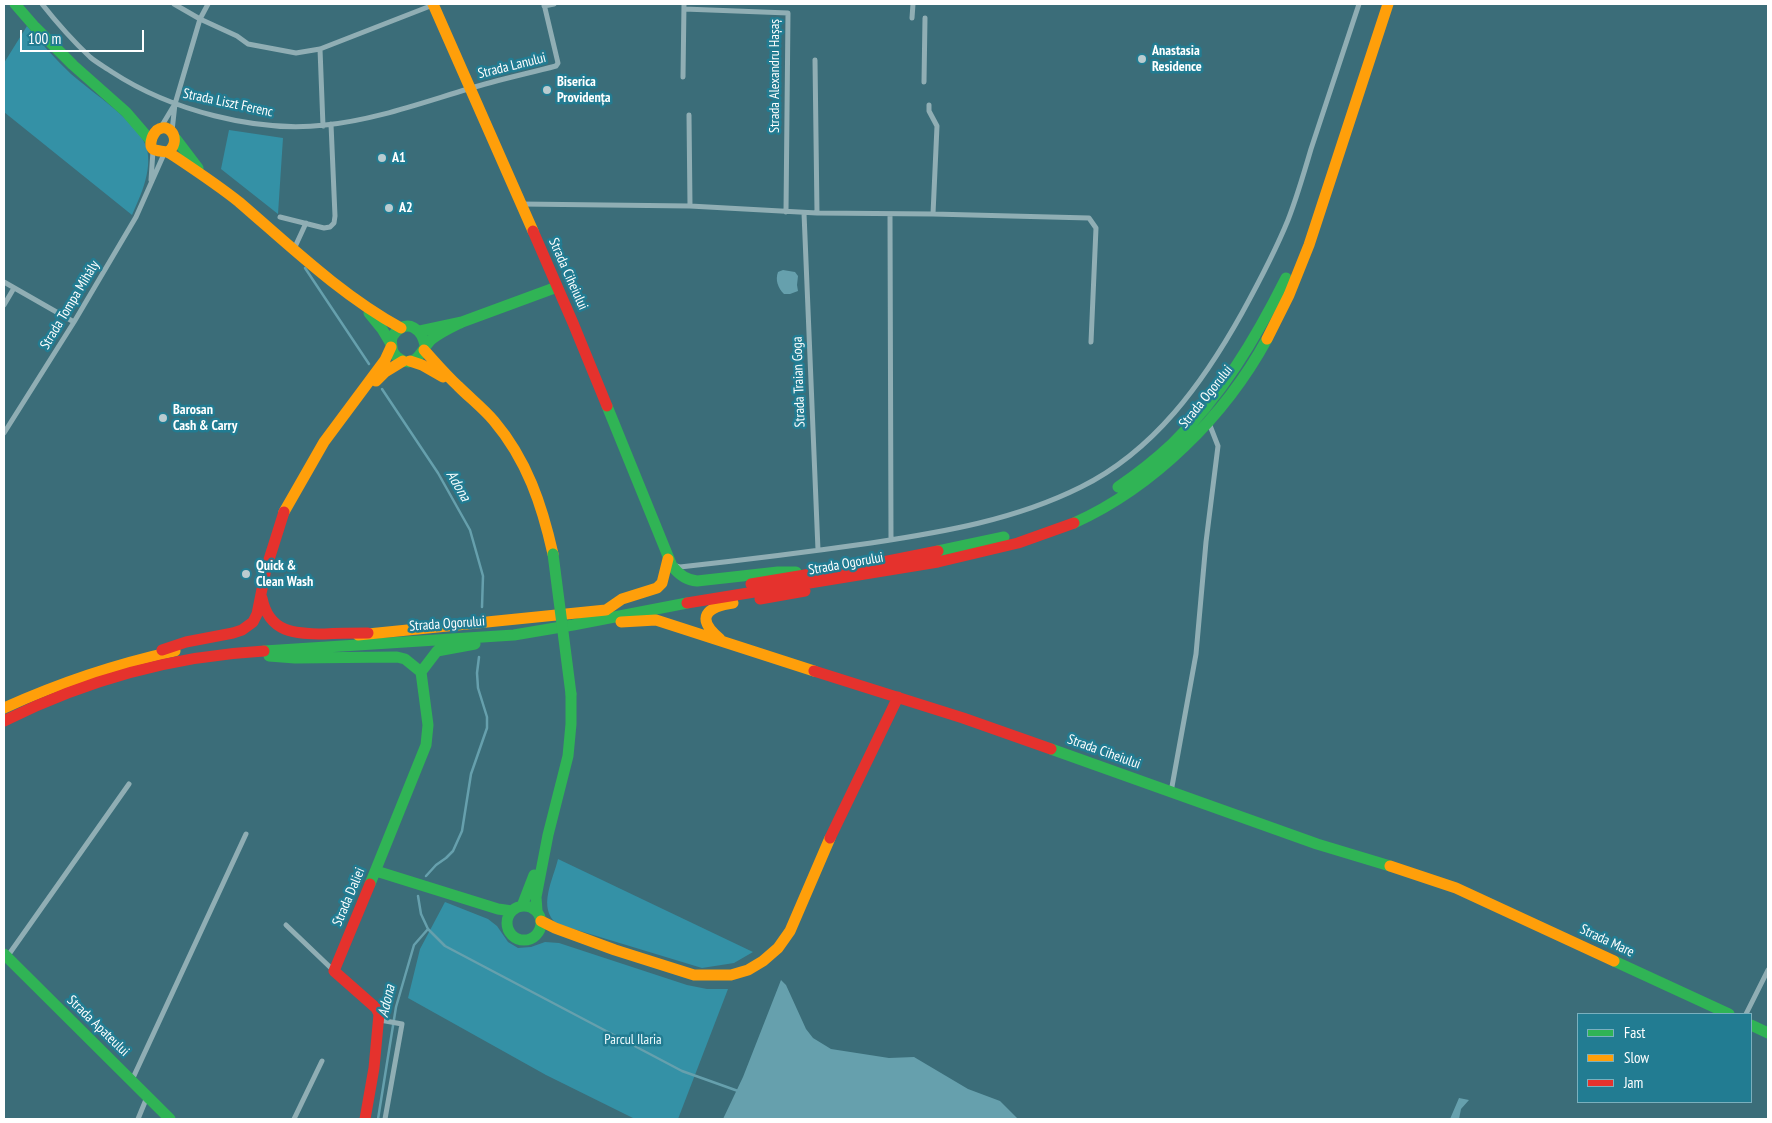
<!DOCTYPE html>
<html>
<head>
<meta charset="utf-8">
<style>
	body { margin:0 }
	#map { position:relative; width:1772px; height:1123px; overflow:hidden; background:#3b6d79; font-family:"PT Sans Narrow",sans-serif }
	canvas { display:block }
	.frame { position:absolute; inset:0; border:5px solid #fff; pointer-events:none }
	.legend { position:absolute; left:1577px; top:1013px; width:175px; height:90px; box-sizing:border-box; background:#227c92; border:1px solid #7ab0be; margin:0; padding:6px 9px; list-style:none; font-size:15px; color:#fff }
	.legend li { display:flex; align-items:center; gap:10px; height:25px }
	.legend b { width:25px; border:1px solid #7ab0be }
	.scale { position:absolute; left:20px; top:30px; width:124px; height:22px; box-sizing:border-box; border:2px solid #fff; border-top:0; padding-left:6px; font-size:15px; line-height:18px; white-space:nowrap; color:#fff; -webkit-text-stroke:4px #227c92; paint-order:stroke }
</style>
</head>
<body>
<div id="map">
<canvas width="1772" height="1123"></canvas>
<div class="frame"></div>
<ul class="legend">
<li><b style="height:6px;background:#30b455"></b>Fast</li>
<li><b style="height:6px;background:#ff9f0a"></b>Slow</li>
<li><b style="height:6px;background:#e5322d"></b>Jam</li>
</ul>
<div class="scale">100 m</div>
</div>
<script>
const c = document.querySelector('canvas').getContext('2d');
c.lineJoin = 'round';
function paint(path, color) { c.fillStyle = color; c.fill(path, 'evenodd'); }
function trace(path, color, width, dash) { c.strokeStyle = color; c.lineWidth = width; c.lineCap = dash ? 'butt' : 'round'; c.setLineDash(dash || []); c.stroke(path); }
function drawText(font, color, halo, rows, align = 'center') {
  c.font = font + ' "PT Sans Narrow",sans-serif'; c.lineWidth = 5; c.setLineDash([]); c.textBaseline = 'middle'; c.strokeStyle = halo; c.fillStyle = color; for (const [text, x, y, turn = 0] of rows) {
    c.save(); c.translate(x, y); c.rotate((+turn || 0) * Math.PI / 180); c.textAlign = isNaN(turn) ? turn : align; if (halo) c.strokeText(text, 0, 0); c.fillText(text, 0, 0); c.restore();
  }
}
const green = new Path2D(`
	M27 26C41 43 55 59 71 74 90 91 141 124 147 149 152 171 141 195 132 215L4 112V63Z
	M229 130 283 138 278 214 221 169Z
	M558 859 753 952 734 963 702 968 557 924C537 908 553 880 558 859Z
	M445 902 488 919 497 926 508 942 518 948 531 947 545 942 559 943 687 985 707 989H728L678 1119H635L546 1075 408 998 420 949Z`);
const water = new Path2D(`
	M783 270 795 272 798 276 797 285 798 291 790 294H784C778 288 775 280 778 272Z
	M781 980 786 985 806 1029 813 1038 831 1049 889 1058 914 1057 968 1089 1000 1101 1018 1119H723L743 1077Z
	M1459 1098 1469 1100 1461 1109 1459 1119H1450Z`);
const stream = new Path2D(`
	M305 268 369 364
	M382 389 438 473 470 530 483 576 482 607
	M426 876 436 865 446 858 453 851 462 831 471 774 487 728V717L478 688 477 673 479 657
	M428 929 445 946 682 1071 738 1091
	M378 1119 396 1007 414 945 428 929 421 914 418 896`);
const street = new Path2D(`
	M42 4C57 23 73 41 90 57 97 63 105 67 112 72 170 110 256 133 325 125 374 120 421 103 468 89 497 80 526 74 556 66L558 63 544 4
	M174 4 200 19 237 36 248 44 296 53 320 49 433 5
	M544 6 554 4
	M684 9 788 13 786 212
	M912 18 913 4
	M320 49 323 126
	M815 60 817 213
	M683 77 684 4
	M924 82 925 18
	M929 105V111L937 126 933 214
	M689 115 690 206
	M161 127 173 107
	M172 131 175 104 200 19 208 4
	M151 180 153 151
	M521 204 690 206 817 213 933 214 1089 218 1096 228 1091 342
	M804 213 818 550
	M890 215 891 540
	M280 217 324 228 330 227 334 223 335 216 331 124
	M294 249 306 223
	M4 282 74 322
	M4 305 14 288
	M4 433 74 322 136 217 164 154
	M676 566 680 567C744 560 808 552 871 543 943 532 1015 520 1081 487 1154 451 1203 383 1242 313 1259 282 1275 252 1288 220 1297 197 1304 173 1311 149 1327 101 1343 52 1359 4
	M1171 792 1196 654 1206 542 1218 446 1209 423
	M286 925 333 970
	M7 957 129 784
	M1746 1014 1768 970
	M380 1020 402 1024 385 1119
	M132 1080 246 834
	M138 1119 147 1097
	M294 1119 322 1061`);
const fast = new Path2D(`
	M15 4 35 27 73 65 126 112 151 141
	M176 139 198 168
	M369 313 382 329 391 344
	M420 331 462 322 557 287
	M425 345C422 330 408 318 395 333 391 337 391 341 392 347 392 352 395 356 400 359 417 370 422 347 432 339 441 332 452 327 462 322
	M607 406 672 566C679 575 686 580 697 581L778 572H796
	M1118 487C1137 474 1155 460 1172 444 1221 397 1256 338 1286 278
	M1074 523C1154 487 1225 416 1267 339
	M938 551 1004 537
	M264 651 514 635 573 625 687 603
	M269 656 295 658 397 657 405 659 421 672
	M1051 749 1317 844 1390 866
	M376 871 498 909 512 911
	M370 884 426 745 428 725 421 672 437 651 475 644
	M507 923a17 17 0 1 1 34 0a17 17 0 1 1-34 0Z
	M522 906 534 875
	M537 911 536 897 548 835 568 756 571 724V694
	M4 954 170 1119
	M1614 961 1729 1014
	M1751 1025 1768 1033`);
const slow = new Path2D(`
	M433 4 533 231
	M168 152C181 142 172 123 159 129 156 130 153 135 152 138 147 153 159 150 167 152 170 153 174 156 177 158 198 172 219 186 239 202 289 245 342 296 401 328
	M1267 339 1289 295 1309 245 1388 4
	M424 350C435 362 446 375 458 386 470 398 484 409 494 421 527 460 542 505 553 554
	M410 361 422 365 443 377
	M376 381 385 372 403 361
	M284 512 324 442 385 360 391 347
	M606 610 622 599 657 588 662 583 668 559
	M621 622 656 620 814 671
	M358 635 606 610
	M720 639C695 618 706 607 733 603
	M4 708C59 683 116 664 175 651
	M1390 866 1456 888 1614 961
	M541 921 555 928 615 950 694 975H731L748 970 763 961 778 948 790 931 830 838`);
const jam = new Path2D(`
	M533 231 573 323 607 406
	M751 584 883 562 938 551
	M262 598C269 633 295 634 325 634 339 633 354 633 368 633
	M760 599 805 591
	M687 603 938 562 1018 543 1074 523
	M162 650 186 642 233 633 242 630 253 622 257 614 266 569 284 512
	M814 671 963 718 1051 749
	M4 721C86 680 173 656 264 651
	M830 838 898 697
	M365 1119 374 1068 379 1014 376 1008 334 971 370 884`);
const fastBridge = new Path2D(`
	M553 554 571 694`);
const markers = [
	[1142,59,5,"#baccd0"],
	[547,90,5,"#baccd0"],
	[382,158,5,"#baccd0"],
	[389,208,5,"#baccd0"],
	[163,418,5,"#baccd0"],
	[246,574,5,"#baccd0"]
];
const poiNames = [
	["Anastasia",1152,51],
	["Residence",1152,67],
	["Biserica",557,82],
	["Providența",557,98],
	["A1",392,158],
	["A2",399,208],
	["Barosan",173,410],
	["Cash & Carry",173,426],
	["Quick &",256,566],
	["Clean Wash",256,582]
];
const streetNames = [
	["Strada Lanului",512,66,-14],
	["Strada Alexandru Hașaș",775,76,-90],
	["Strada Liszt Ferenc",228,103,12],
	["Strada Ciheiului",568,274,66],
	["Strada Tompa Mihály",70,305,-59],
	["Strada Traian Goga",799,382,-92],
	["Strada Ogorului",1206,397,-51],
	["Strada Ogorului",846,564,-10],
	["Strada Ogorului",447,624,-4],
	["Strada Ciheiului",1104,752,20],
	["Strada Daliei",349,897,-67],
	["Strada Mare",1607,941,25],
	["Strada Apateului",98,1026,44]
];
const parkNames = [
	["Parcul Ilaria",633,1040]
];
const waterNames = [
	["Adona",458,486,60],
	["Adona",387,1001,-77]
];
paint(green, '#3491a6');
paint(water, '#66a0ad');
trace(stream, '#66a0ad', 2.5);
trace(street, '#90aeb4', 5);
trace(fast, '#30b455', 11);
trace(slow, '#ff9f0a', 11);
trace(jam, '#e5322d', 11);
trace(fastBridge, '#30b455', 11);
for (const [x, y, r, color] of markers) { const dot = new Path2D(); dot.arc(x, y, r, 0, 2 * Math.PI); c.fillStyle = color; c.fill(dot); trace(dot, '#227c92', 2); }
drawText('bold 14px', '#fff', '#227c92', poiNames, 'left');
drawText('14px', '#fff', '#227c92', streetNames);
drawText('14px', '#eefafc', '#227c92', parkNames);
drawText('italic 15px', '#effafc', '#227c92', waterNames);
</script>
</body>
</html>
